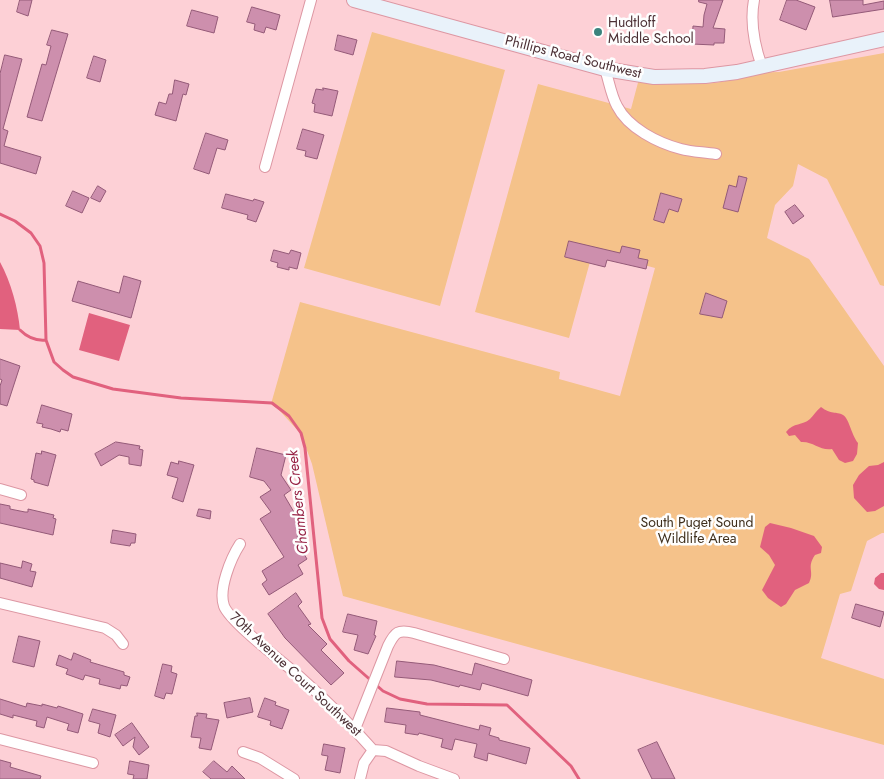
<!DOCTYPE html>
<html>
<head>
<meta charset="utf-8">
<style>
	body { margin:0 }
	canvas { display:block; background:#fdd0d6 }
</style>
</head>
<body>
<canvas width="884" height="779"></canvas>
<script>
const c = document.querySelector('canvas').getContext('2d');
c.lineJoin = 'round';
function paint(path, color) { c.fillStyle = color; c.fill(path, 'evenodd'); }
function trace(path, color, width, dash) { c.strokeStyle = color; c.lineWidth = width; c.lineCap = dash ? 'butt' : 'round'; c.setLineDash(dash || []); c.stroke(path); }
function drawText(font, color, halo, rows, align = 'center') {
  c.font = font + ' Jost,sans-serif'; c.lineWidth = 5; c.setLineDash([]); c.textBaseline = 'middle'; c.strokeStyle = halo; c.fillStyle = color; for (const [text, x, y, turn = 0] of rows) {
    c.save(); c.translate(x, y); c.rotate((+turn || 0) * Math.PI / 180); c.textAlign = isNaN(turn) ? turn : align; if (halo) c.strokeText(text, 0, 0); c.fillText(text, 0, 0); c.restore();
  }
}
const green = new Path2D(`
	M372 32 505 70 440 306 304 268Z
	M884 53V286L880 285 827 179 798 164 793 186 775 205 767 238 809 259 884 366V533H882L867 541 851 591 840 594 821 658 884 679V745L343 596 312 464 301 434 279 410 271 404 300 302 560 372 559 379 620 396 655 268 593 251 569 338 475 312 538 84 631 109 640 75C662 80 692 86 714 83 736 80 757 72 779 72Z`);
const water = new Path2D(`
	M0 262C11 282 18 308 20 330L0 329Z
	M89 313 130 325 119 361 79 350Z
	M821 407C831 415 836 411 843 415 849 418 851 434 858 443L857 454 853 461 845 463 839 460 832 449C820 451 813 441 801 442L795 435 789 436 786 432C794 422 802 426 810 419 814 415 816 411 821 407Z
	M884 462V506L875 511 867 512 854 498 853 485 859 475 869 466 878 465Z
	M770 523 791 528 814 536 822 547 821 553 815 555C806 568 815 571 809 583L795 590 786 604 781 607 768 598 762 590 775 565 769 555 760 547 765 527Z
	M881 573H884V590L879 589 874 584 875 578Z`);
const stream = new Path2D(`
	M0 214 15 221 31 233 40 246 44 263 46 340 54 362 63 370 73 377 113 389 181 398 272 403 289 416 301 433 305 448 322 618 330 639 349 661 383 691 400 699 427 704 507 705 571 766 579 779
	M20 330C27 337 36 341 46 340`);
const building = new Path2D(`
	M20 0H32L28 16 17 12Z
	M699 0H723L713 28 725 29 724 43H714V45L692 44 693 26 703 27 704 15 707 4 699 2Z
	M787 0H796L815 7 806 30 780 20Z
	M830 0H863V5L884 1V9L833 17Z
	M252 7 280 15 276 30 266 27 264 33 254 30 255 24 247 22Z
	M192 10 218 17 214 33 187 26Z
	M52 30 68 34 42 121 27 117 42 64 46 65 51 46 47 45Z
	M338 35 357 40 353 55 335 50Z
	M5 55 22 59 3 129 8 131 4 146 41 157 36 174 0 163V74Z
	M94 56 106 60 100 82 87 78Z
	M175 80 189 84 186 95 183 94 176 121 155 115 159 102 166 104 169 94H172Z
	M323 88 338 91 332 116 314 112 315 104 312 103 316 89 323 90Z
	M303 129 324 135 317 159 305 156 306 151 297 149Z
	M206 133 228 140 225 150 217 148 209 174 194 169Z
	M739 176 747 178 738 212 723 208 729 185 736 187Z
	M98 186 106 191 100 202 91 198Z
	M73 191 89 198 82 213 66 206Z
	M661 193 682 199 678 212 669 209 664 223 654 220Z
	M226 194 253 201 254 199 264 202 256 222 247 219 248 215 222 208Z
	M795 205 804 216 793 224 785 212Z
	M569 241 620 253 622 246 640 250 638 258 648 260 646 269 607 260 605 267 565 257Z
	M274 250 289 254 291 250 301 253 297 269 289 267V270L277 267 278 263 271 261Z
	M124 276 141 281 131 318 72 301 78 281 119 293Z
	M706 293 727 301 722 318 700 314Z
	M0 359 20 366 7 406 0 404V386L2 380 0 379Z
	M42 405 72 414 68 431 61 429 60 432 51 429 42 427 43 424 37 423Z
	M116 442 140 446 139 449 143 450 141 466 129 464V457L119 455 101 466 95 454Z
	M257 448 286 455 281 475 291 490 284 495 305 531 297 536 304 548 301 549 307 559 298 565 303 574 269 595 262 584 267 580 262 571 284 557 260 519 271 512 260 497 271 490 264 481 250 477Z
	M42 451 56 455 48 486 34 482V480L31 479 36 453 41 454Z
	M179 461 194 465 183 502 172 498 178 478 167 475 171 462 178 464Z
	M0 504 10 506V509L25 512H28V509L54 515 53 518 56 519 53 535 0 523Z
	M199 509 211 511 210 519 197 516Z
	M113 530 136 534 135 543H131L130 546 111 543Z
	M23 561 32 564 30 571 36 572 32 587 0 578V563L21 568Z
	M296 593 302 602 298 606 311 624 308 625 327 644 321 650 344 673 331 685 285 638 268 614Z
	M856 604 884 612 880 627 852 618Z
	M348 614 377 621 374 635 376 636 368 654 354 650 358 635 343 632Z
	M19 636 40 641 34 667 13 662Z
	M74 653 91 660 90 662 124 672V675L130 677 127 686 121 685 120 689 99 684 100 679 85 675 83 680 66 674 68 669 56 665 59 655 71 660Z
	M397 661 434 665 472 675 475 663 532 680 528 696 482 683 480 690 460 685 459 687 431 680 395 677Z
	M163 664 172 666 171 672 177 674 172 694 166 693 164 699 155 696Z
	M250 698 253 712 227 718 224 703Z
	M265 698 276 702 275 705 289 710 282 729 270 725 271 721 258 717Z
	M0 699 26 707 27 703 42 706V704L57 708 58 706 83 714 78 733 67 730 69 724 47 717 44 728 36 726 37 721 13 715V718L0 714Z
	M387 708 420 712V715L479 730 480 725 491 728 489 735 499 738V740L530 748 526 764 488 753 487 761 474 757 477 744 455 739 452 750 441 747 443 739 419 733 418 735 405 733 406 725 385 722Z
	M93 709 116 715 110 737 98 733 100 724 89 721Z
	M197 713 207 714 206 718 219 720 211 750 199 748 201 738 191 737 195 716H197Z
	M132 723 149 747 139 755 133 747 135 737 123 746 115 735Z
	M657 742 675 779H652L638 750Z
	M324 744 345 748 340 773 325 770 328 756 322 755Z
	M0 760 11 763 10 767 41 776 40 779H0Z
	M130 761 149 765 147 779H133L134 775 128 774Z
	M214 761 227 772 232 766 245 779H211L203 772Z`);
const street = new Path2D(`
	M754 0C750 21 755 47 762 67
	M605 69C609 81 611 95 617 106 628 128 658 143 681 149 692 152 704 152 716 154
	M265 167 311 0
	M0 489 21 495
	M240 544C231 558 218 589 224 606 230 622 284 663 300 677 326 700 350 724 373 750
	M0 603 105 628 116 635 123 644
	M355 729 388 646C395 632 398 629 414 633L504 659
	M0 739 93 763
	M373 750 386 751 419 766 454 779
	M243 752 260 758 294 779
	M360 779 364 763 373 750`);
const secondary = new Path2D(`
	M354 0 605 69 654 77 705 76 737 72 884 39`);
const markers = [
	[598,32,5,"#3b837d"]
];
const poiNames = [
	["Hudtloff",608,24],
	["Middle School",608,40]
];
const streetNames = [
	["Phillips Road Southwest",573,58,14],
	["70th Avenue Court Southwest",295,675,43]
];
const parkNames = [
	["South Puget Sound",697,524],
	["Wildlife Area",697,540]
];
const waterNames = [
	["Chambers Creek",299,502,-96]
];
paint(green, '#f5c28a');
paint(water, '#e1617e');
trace(stream, '#e1617e', 3);
paint(building, '#cd8fad');
trace(building, '#945a78', 1);
trace(street, '#dd97a3', 12);
trace(secondary, '#dd97a3', 16);
trace(street, '#fff', 10);
trace(secondary, '#e9f2fa', 14);
for (const [x, y, r, color] of markers) { const dot = new Path2D(); dot.arc(x, y, r, 0, 2 * Math.PI); c.fillStyle = color; c.fill(dot); trace(dot, '#fefefe', 2); }
drawText('14px', '#4b2f34', '#fefefe', poiNames, 'left');
drawText('14px', '#4b2f34', '#fefefe', streetNames);
drawText('14px', '#3e2e1b', '#fefefe', parkNames);
drawText('italic 15px', '#972245', '#fefefe', waterNames);
</script>
</body>
</html>
